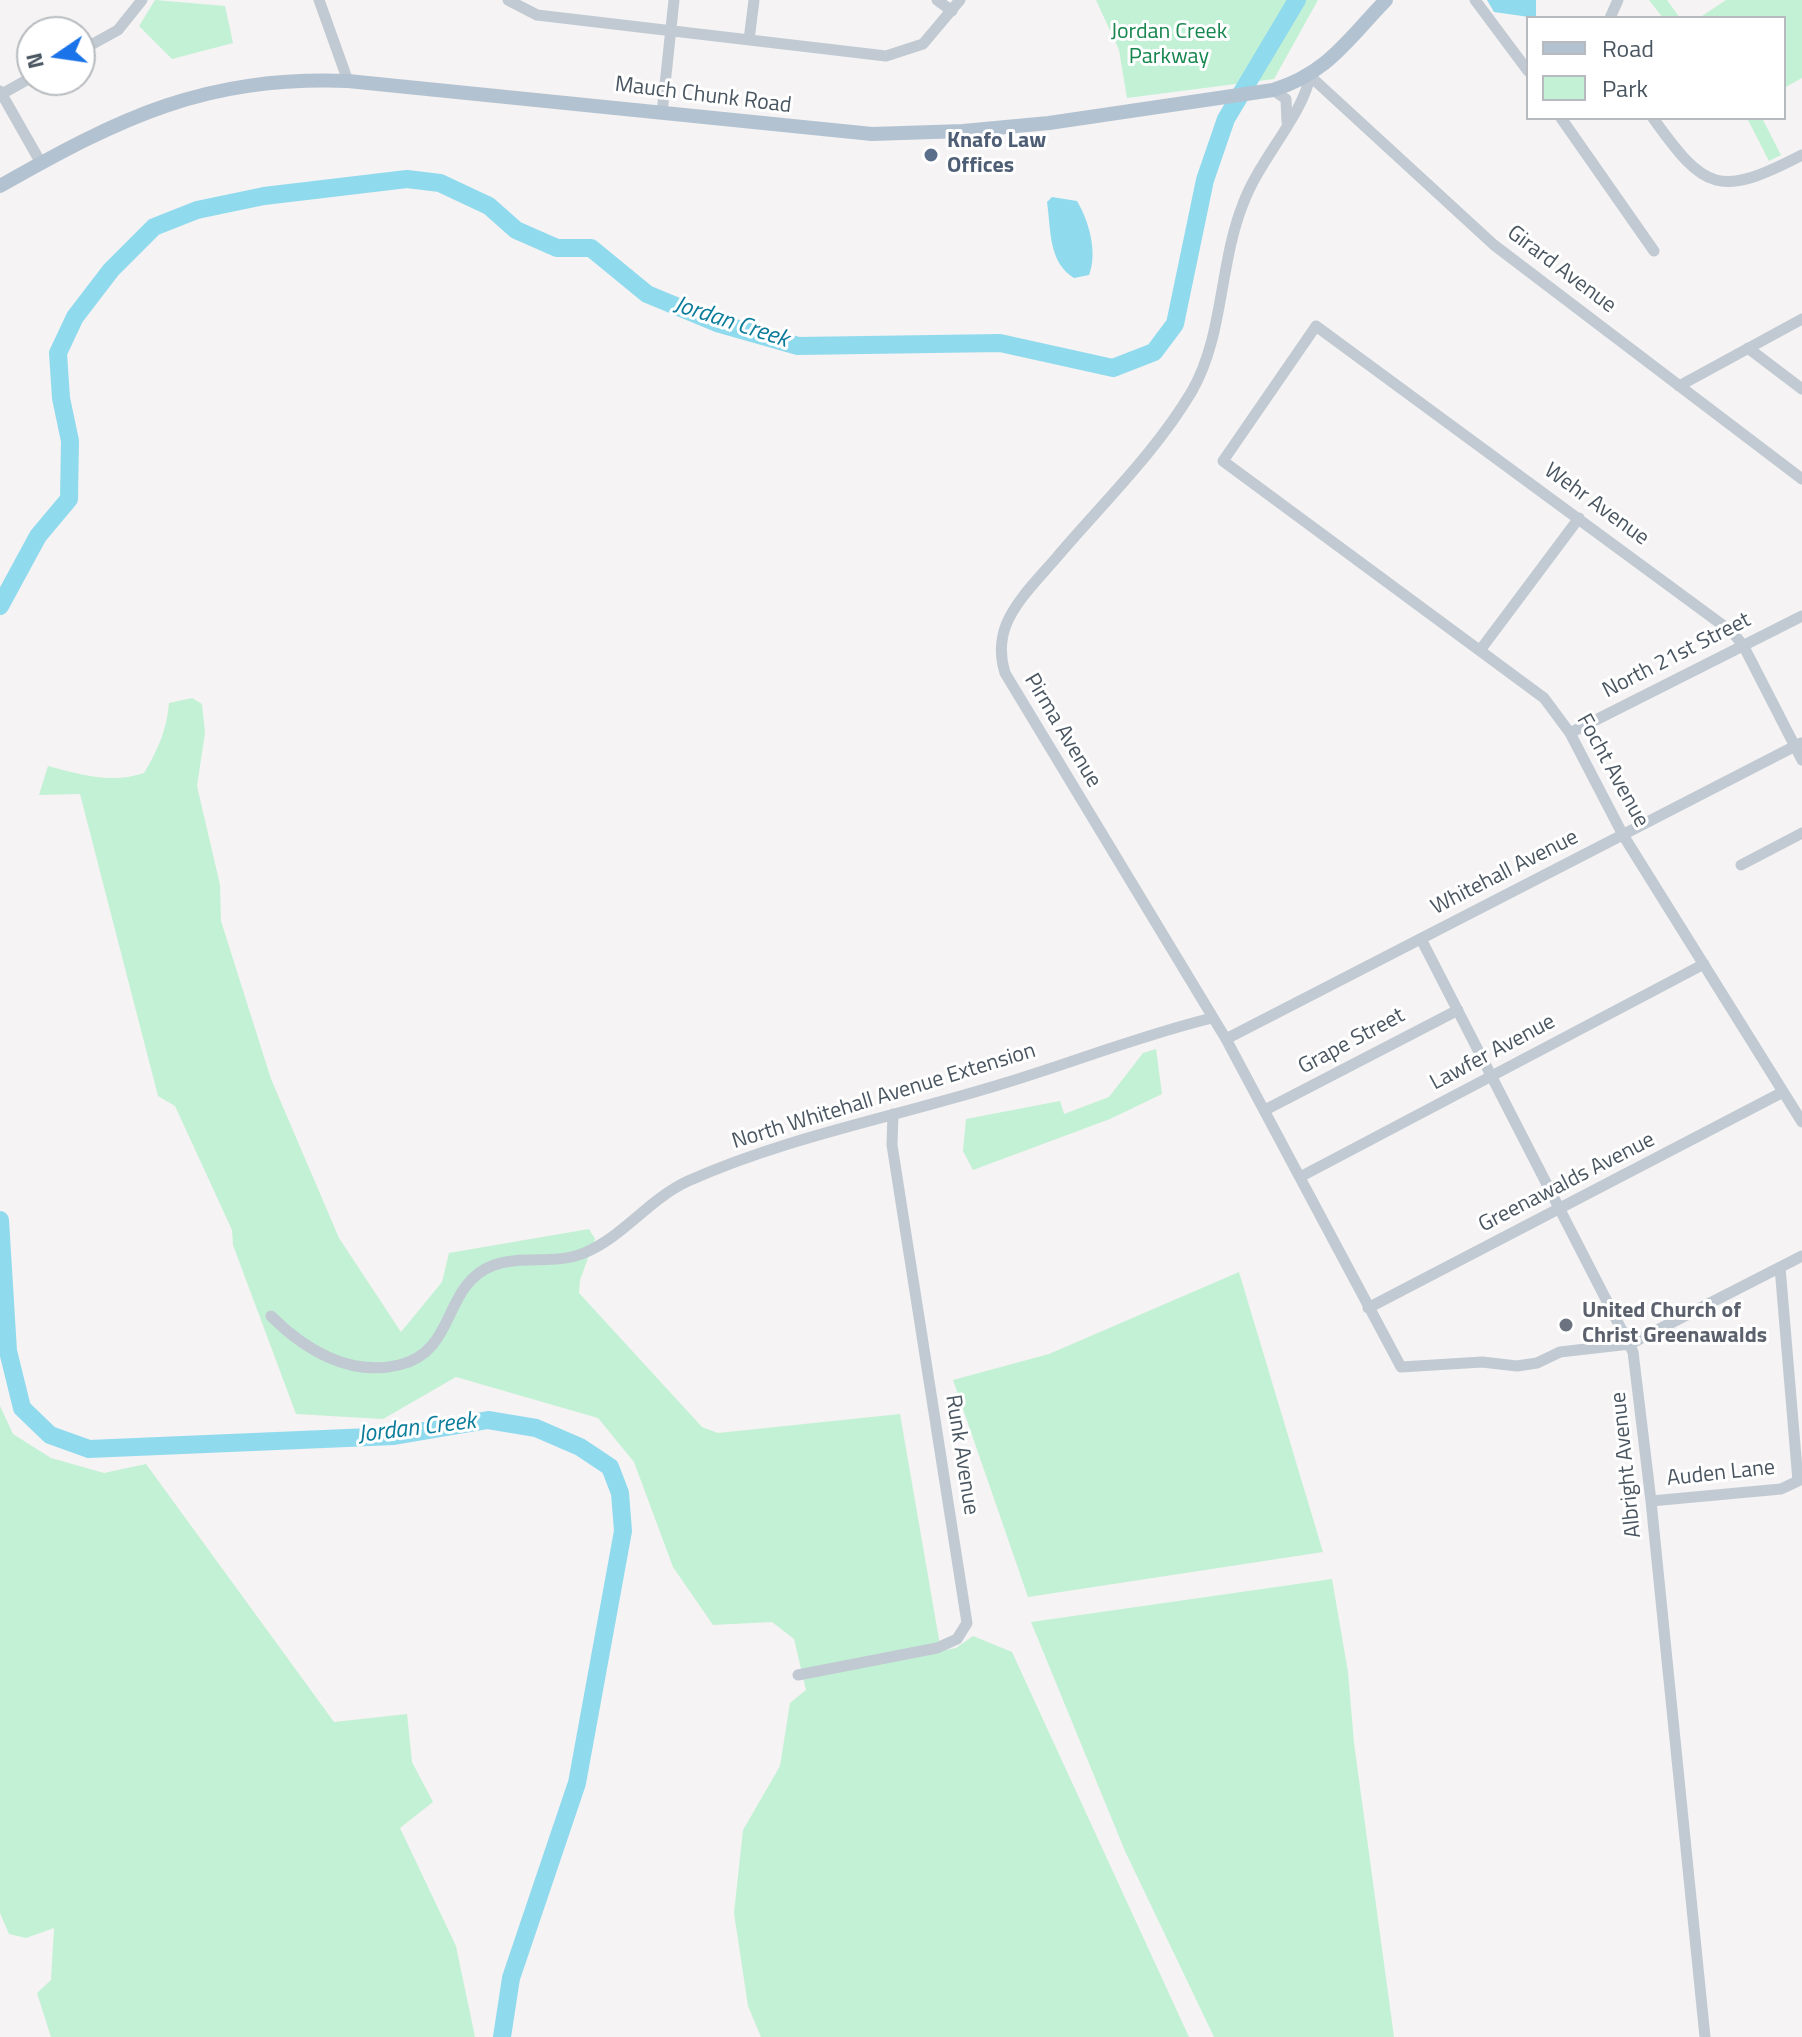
<!DOCTYPE html>
<html>
<head>
<meta charset="utf-8">
<style>
	body { margin:0 }
	#map { position:relative; width:1802px; height:2037px; overflow:hidden; background:#f5f3f3; font-family:"Titillium Web",sans-serif }
	canvas { display:block }
	.legend { position:absolute; left:1526px; top:16px; width:260px; height:104px; box-sizing:border-box; background:#fff; border:2px solid #b7bbc0; margin:0; padding:10px 14px; list-style:none; font-size:24px; color:#4a5661 }
	.legend li { display:flex; align-items:center; gap:16px; height:40px }
	.legend b { width:40px; border:2px solid #b7bbc0 }
	.north { position:absolute; left:16px; top:16px; width:80px; height:80px; box-sizing:border-box; background:#fff; border:2px solid #b7bbc0; border-radius:50%; rotate:257deg; font-size:22px; font-weight:700; line-height:32px; text-align:center; color:#4a5661 }
	.north::after { content:''; display:block; margin:auto; width:28px; height:36px; background:#1a73e8; clip-path:polygon(50% 0,100% 100%,50% 72%,0 100%) }
</style>
</head>
<body>
<div id="map">
<canvas width="1802" height="2037"></canvas>
<ul class="legend">
<li><b style="height:10px;background:#b3c2d1"></b>Road</li>
<li><b style="height:22px;background:#c3f1d5"></b>Park</li>
</ul>
<div class="north">N</div>
</div>
<script>
const c = document.querySelector('canvas').getContext('2d');
c.lineJoin = 'round';
function paint(path, color) { c.fillStyle = color; c.fill(path, 'evenodd'); }
function trace(path, color, width, dash) { c.strokeStyle = color; c.lineWidth = width; c.lineCap = dash ? 'butt' : 'round'; c.setLineDash(dash || []); c.stroke(path); }
function drawText(font, color, halo, rows, align = 'center') {
  c.font = font + ' "Titillium Web",sans-serif'; c.lineWidth = 6; c.setLineDash([]); c.textBaseline = 'middle'; c.strokeStyle = halo; c.fillStyle = color; for (const [text, x, y, turn = 0] of rows) {
    c.save(); c.translate(x, y); c.rotate((+turn || 0) * Math.PI / 180); c.textAlign = isNaN(turn) ? turn : align; if (halo) c.strokeText(text, 0, 0); c.fillText(text, 0, 0); c.restore();
  }
}
const green = new Path2D(`
	M155 0 225 6 233 43 172 59 139 26Z
	M1096 0H1318L1274 79 1127 98 1119 50Z
	M1649 0H1667L1680 18H1663Z
	M1726 0H1802V78L1784 88V18H1699Z
	M1747 118H1762L1781 155 1769 161Z
	M192 698 202 704 205 733 197 786 220 885 221 921 271 1079 339 1238 401 1332 442 1282 449 1253 589 1229 595 1239 580 1280 579 1293 702 1427 718 1433 900 1414 941 1651 956 1648 973 1636 1012 1652 1189 2037H761L748 2006 734 1913 743 1830 780 1766 790 1703 806 1690 794 1639 772 1622 713 1625 673 1567 634 1462 598 1418 456 1377 383 1419 296 1414 233 1245 232 1230 175 1106 158 1096 80 794 39 795 48 766C82 775 111 784 144 773 158 750 167 729 169 703Z
	M1156 1049 1162 1094 1110 1119 973 1170 963 1151 966 1119 1060 1101 1064 1114 1109 1097 1143 1053Z
	M1239 1272 1323 1552 1028 1597 953 1380 1049 1354Z
	M0 1406 13 1434 51 1458 104 1473 146 1464 334 1722 407 1714 412 1762 433 1802 400 1828 456 1946 475 2037H51L37 1993 51 1980 54 1928 26 1938 9 1934 0 1913Z
	M1332 1579 1348 1672 1354 1743 1394 2037H1214L1125 1851 1031 1622Z`);
const water = new Path2D(`
	M1487 0H1536V18L1494 12Z
	M1052 197 1077 201C1089 221 1098 253 1089 275L1074 278C1048 262 1051 229 1047 202Z`);
const river = new Path2D(`
	M0 606 38 536 69 499 70 441 61 398 58 353 75 317 111 270 154 227 197 210 264 196 407 179 440 183 489 206 516 230 557 248H591L647 294 717 323 798 346 1000 343 1113 368 1154 352 1175 324 1205 180 1226 119 1297 0
	M0 1220 8 1351 22 1408 50 1435 89 1449 394 1436 488 1420 536 1428 580 1447 610 1467 620 1493 623 1531 577 1783 511 1978 502 2037`);
const minor = new Path2D(`
	M319 0 348 81
	M508 0 537 15 886 56 923 44 960 0
	M937 0 952 11
	M1475 0 1528 71
	M1610 18 1618 0
	M749 40 754 0
	M80 51 118 30 142 0
	M1310 76C1303 115 1259 160 1243 204 1219 264 1224 335 1192 391 1156 452 1102 504 1057 557 1040 577 1016 600 1006 625 1000 641 1000 657 1005 673L1226 1039 1401 1367 1482 1362 1517 1366 1537 1363 1560 1352 1630 1344 1802 1256
	M1310 76 1494 245 1802 479
	M1273 90 1286 99 1287 122
	M0 91 41 163
	M0 95 32 77
	M662 113 674 0
	M1561 118 1654 251
	M1653 118C1705 191 1719 198 1802 155
	M1748 348 1802 389
	M1679 386 1802 319
	M1481 649 1579 518
	M1570 733 1802 616
	M1802 760 1743 645 1732 632 1316 326 1223 461 1544 698 1570 733 1623 835 1802 1122
	M1741 865 1802 833
	M1421 939 1633 1352 1651 1501 1705 2037
	M1226 1039 1801 743
	M1265 1110 1458 1010
	M1300 1177 1704 964
	M1368 1308 1783 1092
	M271 1316C304 1349 349 1377 399 1365 458 1351 441 1285 494 1265 522 1255 556 1265 584 1253 623 1237 649 1199 688 1181 789 1136 899 1116 1005 1083 1074 1062 1142 1035 1212 1018
	M1651 1501 1781 1489 1798 1481 1780 1267
	M798 1675 937 1648 957 1639 967 1623 892 1145 893 1114`);
const major = new Path2D(`
	M0 186C122 117 204 76 348 81L872 134 963 131 1049 123 1273 90C1328 73 1348 39 1386 0`);
const markers = [
	[931,155,8,"#5c6f8a"],
	[1566,1325,8,"#6b7280"]
];
const parkNames = [
	["Jordan Creek",1169,33],
	["Parkway",1169,58]
];
const streetNames = [
	["Mauch Chunk Road",703,96,7],
	["Girard Avenue",1561,270,37],
	["Wehr Avenue",1596,505,36],
	["North 21st Street",1677,656,-27],
	["Pirma Avenue",1062,731,59],
	["Focht Avenue",1612,771,61],
	["Whitehall Avenue",1505,873,-27],
	["Grape Street",1352,1042,-28],
	["Lawfer Avenue",1493,1053,-28],
	["North Whitehall Avenue Extension",884,1097,-17],
	["Greenawalds Avenue",1567,1183,-27],
	["Runk Avenue",961,1455,81],
	["Albright Avenue",1627,1465,-96],
	["Auden Lane",1721,1474,-6]
];
const serviceNames = [
	["Knafo Law",947,142],
	["Offices",947,167]
];
const worshipNames = [
	["United Church of",1582,1312],
	["Christ Greenawalds",1582,1337]
];
const waterNames = [
	["Jordan Creek",731,323,18],
	["Jordan Creek",417,1429,-7]
];
paint(green, '#c3f1d5');
paint(water, '#90daee');
trace(river, '#90daee', 18);
trace(minor, '#c1cad2', 11);
trace(major, '#b3c2d1', 14);
for (const [x, y, r, color] of markers) { const dot = new Path2D(); dot.arc(x, y, r, 0, 2 * Math.PI); c.fillStyle = color; c.fill(dot); trace(dot, '#fff', 3); }
drawText('22px', '#17864f', '#fff', parkNames);
drawText('22px', '#4a5661', '#fff', streetNames);
drawText('bold 22px', '#4e5e75', '#fff', serviceNames, 'left');
drawText('bold 22px', '#5b616d', '#fff', worshipNames, 'left');
drawText('italic 24px', '#0c7c9b', '#fff', waterNames);
</script>
</body>
</html>
